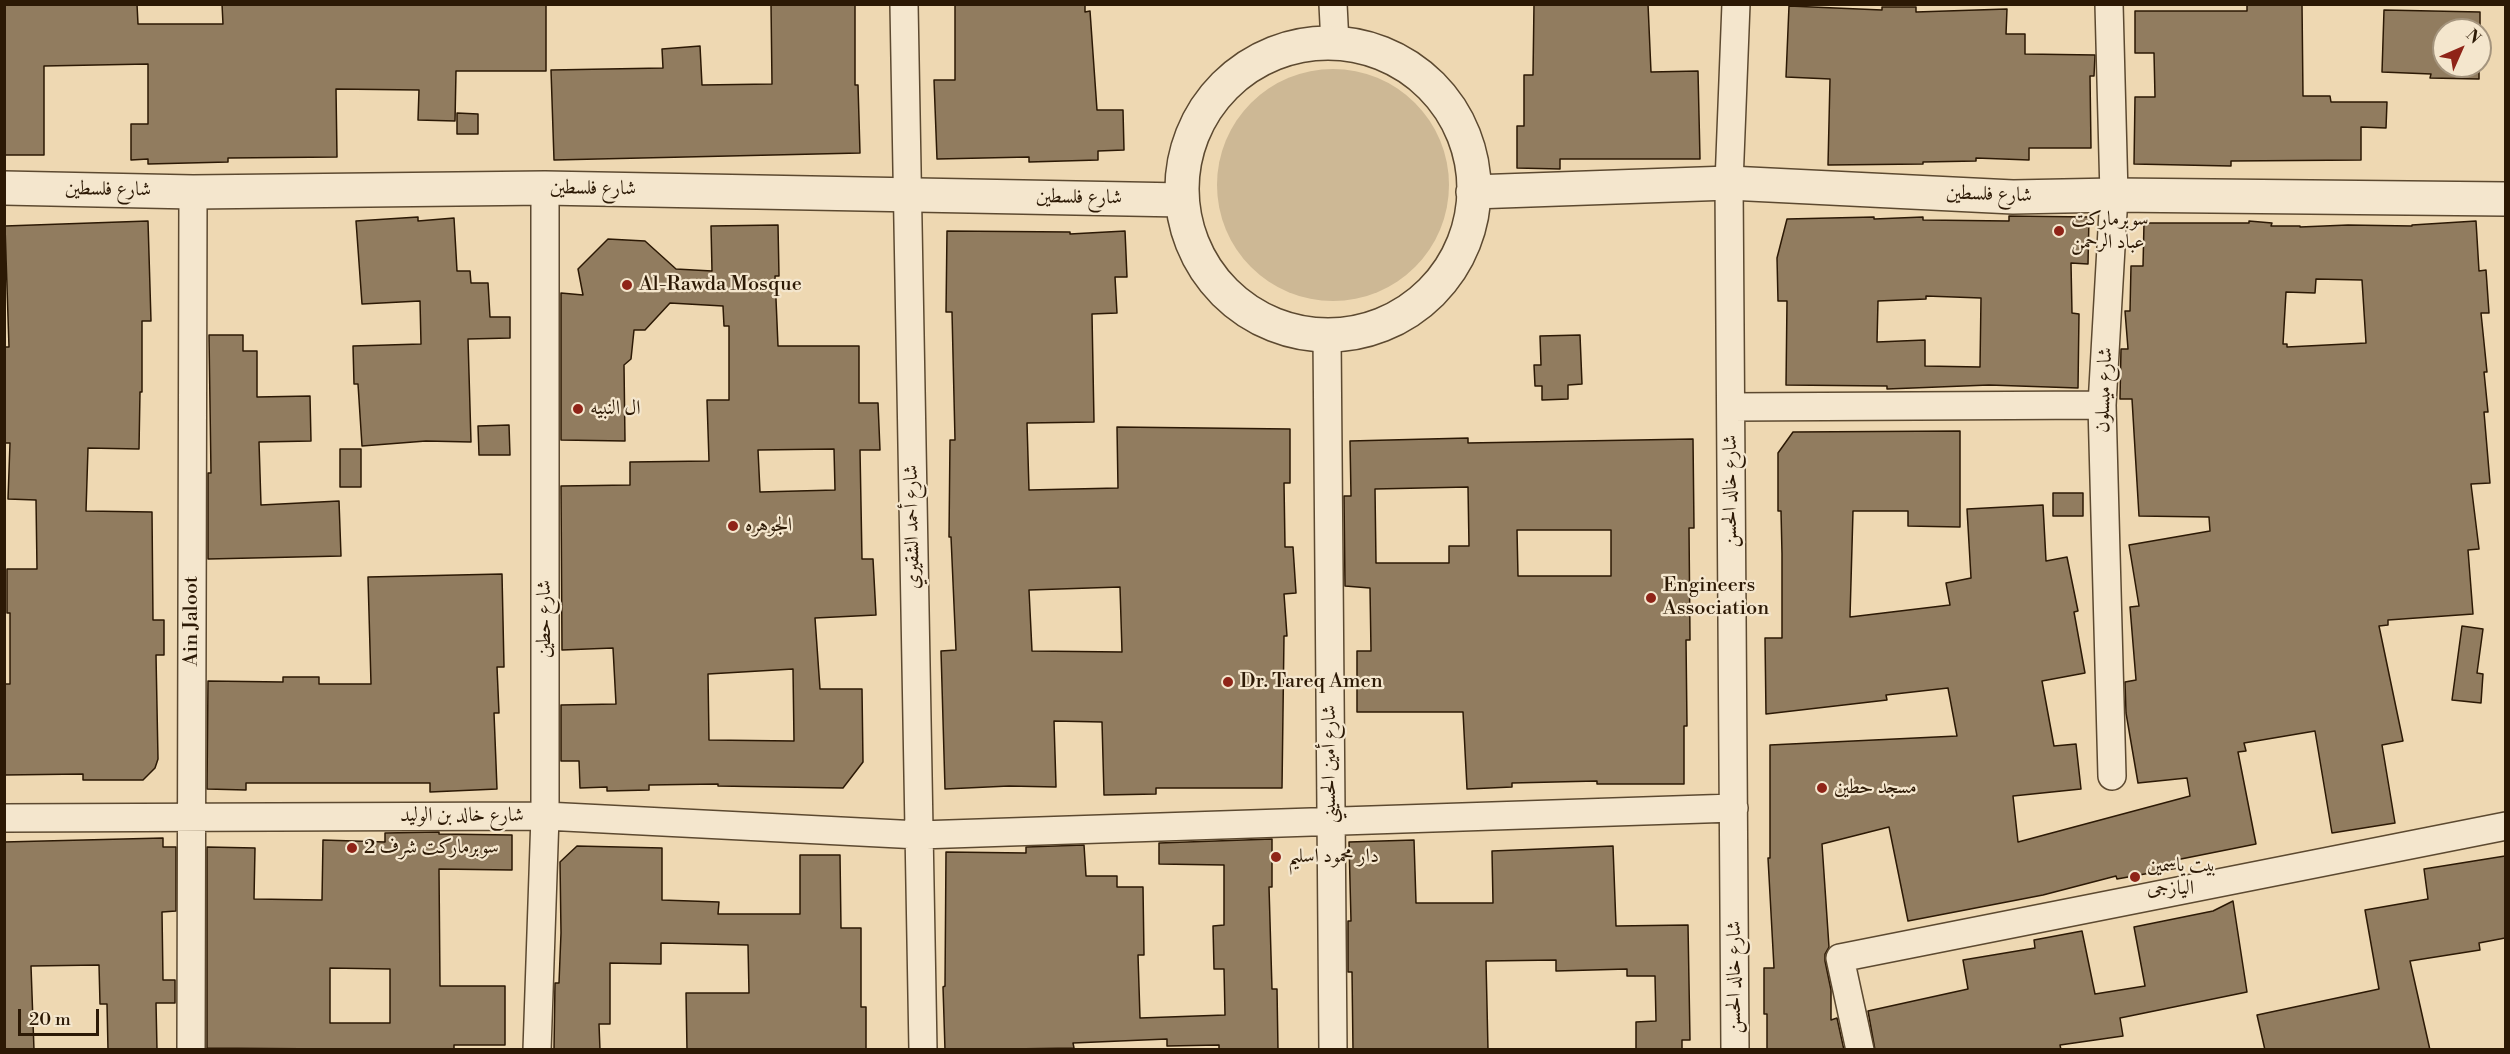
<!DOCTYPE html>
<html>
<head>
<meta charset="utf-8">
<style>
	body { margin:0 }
	#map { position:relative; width:2510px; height:1054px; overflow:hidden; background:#eed8b2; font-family:"Libre Bodoni",serif }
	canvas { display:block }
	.frame { position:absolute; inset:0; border:6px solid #2c1905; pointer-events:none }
	.north { position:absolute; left:2432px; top:18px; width:60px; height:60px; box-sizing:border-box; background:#f4e6cd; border:2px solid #a4947d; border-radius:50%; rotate:45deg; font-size:16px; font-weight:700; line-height:24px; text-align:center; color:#2c1905 }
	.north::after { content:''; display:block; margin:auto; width:21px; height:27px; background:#8f2418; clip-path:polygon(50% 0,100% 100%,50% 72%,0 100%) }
	.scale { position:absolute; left:18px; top:1009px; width:81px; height:27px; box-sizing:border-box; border:3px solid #2c1905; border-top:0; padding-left:8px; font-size:18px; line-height:21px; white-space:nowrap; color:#2c1905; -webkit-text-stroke:4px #f4e6cd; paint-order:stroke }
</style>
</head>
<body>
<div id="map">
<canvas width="2510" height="1054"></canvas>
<div class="frame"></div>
<div class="north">N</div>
<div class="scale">20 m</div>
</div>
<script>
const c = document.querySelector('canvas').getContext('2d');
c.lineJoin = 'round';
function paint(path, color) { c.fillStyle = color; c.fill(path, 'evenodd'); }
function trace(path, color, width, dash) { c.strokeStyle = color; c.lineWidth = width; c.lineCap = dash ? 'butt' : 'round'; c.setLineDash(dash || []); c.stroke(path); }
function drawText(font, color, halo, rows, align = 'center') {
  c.font = font + ' "Libre Bodoni",Amiri,serif'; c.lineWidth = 4.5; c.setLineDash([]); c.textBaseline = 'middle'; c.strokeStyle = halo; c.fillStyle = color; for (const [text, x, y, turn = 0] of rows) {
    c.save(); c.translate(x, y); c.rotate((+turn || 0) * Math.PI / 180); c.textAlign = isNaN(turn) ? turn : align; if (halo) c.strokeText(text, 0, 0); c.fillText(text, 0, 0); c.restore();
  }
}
const green = new Path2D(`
	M1217 185a116 116 0 1 1 232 0a116 116 0 1 1-232 0Z`);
const building = new Path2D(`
	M4 4H137L138 24H223L222 4H546V71H456L455 121 418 120 419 90 336 89 337 157 228 158V162L148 164V159L131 160V124H148V64L44 66V155H4Z
	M771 4H855V85H858L860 153 554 160 551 70 663 68 662 49 700 46 702 85 772 84Z
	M955 4H1085V12L1090 11 1097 110H1123L1124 150 1098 151V160L1029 162V157L937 159 934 80H955Z
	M1534 4H1648L1651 72 1698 71 1700 159H1560V169L1517 168V126H1524V75H1533Z
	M2247 4H2302L2303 96H2330L2331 102H2387L2386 128 2361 127V160L2231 161V166L2134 164 2135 97H2155L2154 53H2135V11H2247Z
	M1789 6 1882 10V7H1916V12L2007 9 2006 34H2025V54L2095 55 2094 76H2090L2091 148H2029V160L1976 158V161L1923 162V164L1828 165 1830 79 1786 77Z
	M2384 10 2480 12V30H2444V66H2479V79L2430 78 2431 74 2382 72Z
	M457 113 478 114V134H457Z
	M2009 216 2089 217 2088 264 2071 263 2072 313 2079 314 2078 388 1989 385 1887 389V386L1786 385 1787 301H1778L1777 258 1787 219 1874 217V219L1923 217V220L2009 221ZM1926 296 1981 298 1980 367 1925 366V340L1877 342 1878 301 1926 299Z
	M418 217V221L454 218 457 271H470L471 283H488L490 317H510V338L468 339 471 442 426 441 362 446 358 384H354L353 346 421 344 420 301 362 304 356 221Z
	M148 221 151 321H142V392H140L139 449 88 448 86 511 152 512 153 620H164V655H156L158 759 155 768 143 780H83V774L4 775V684H10V613H7V569H37L36 500 8 499 10 443H4V347H9L5 226Z
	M2249 221 2272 223 2271 226H2300V227L2348 225 2412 226V225L2476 221 2479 271 2486 270 2489 313H2481L2487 372H2484L2488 412H2484L2490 483 2471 484 2479 549 2468 550 2473 614 2388 620V625L2379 626 2403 741 2382 745 2395 823 2332 833 2315 731 2244 743 2246 751 2238 752 2256 844 2176 860 2178 868 2117 879 2116 876 2043 895 1908 921 1889 827 1822 844 1829 947 1825 954V961L1831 990V1020L1837 1018 1844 1050H1767V1014H1764V968H1774L1768 858H1770V745L1957 736 1948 688 1886 695 1887 700 1766 714 1765 638H1782V554L1781 511H1778V453L1793 432 1960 431V527L1908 526V511H1853L1850 617 1950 605 1946 583 1971 578 1967 509 2043 505 2046 561 2067 557 2078 611 2074 612 2085 673 2042 681 2054 746 2076 744 2081 789 2013 796 2018 842 2190 796 2187 778 2138 783 2126 713 2125 682 2136 680 2130 607 2139 606 2129 545 2210 531 2209 517 2139 516 2132 399H2120L2121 349H2128L2125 311H2130L2131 266H2143L2144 223H2249ZM2316 279 2362 280 2366 343 2287 347V344H2283L2286 292 2315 293Z
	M778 225 779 276H775L778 346H859V403H878L880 450H860L862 559H873L876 615 815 618 820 689H862L863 762 843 788 718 786V784L649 785V790L607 791V787L580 788 579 761H561V705L616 704 613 648 562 650 561 486 630 485V462L709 461 707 400H729V326H724L723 306 670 303 645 330H634L631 359 624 365 625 441 561 440V293L583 295 578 269 608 239 645 241 676 269 712 271 711 226ZM834 449 835 490 760 492 758 450ZM793 669 794 741 709 740 708 674Z
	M947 231 1070 232V234L1125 231 1127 277H1115L1117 313 1092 314 1094 422 1027 423 1029 490 1118 488 1117 427 1290 429V483H1284L1285 547H1293L1296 593 1284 594 1287 636H1284L1282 788H1156V794L1104 795 1102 722 1054 721 1056 787 1009 786 945 789 941 651 956 650 951 537H949L950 440H955L952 312H946ZM1120 587 1122 652 1032 651 1029 590Z
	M209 335H243V351H257V397L310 396 311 441 259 442 261 505 339 501 341 556 208 559V473H211Z
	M1580 335 1582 384 1568 385V399L1542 400V386H1535L1534 365H1541L1540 336Z
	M509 425 510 455H479L478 426Z
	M1468 438V443L1693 439 1694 528H1689L1690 640H1686L1687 726H1684V784H1597V781L1512 783V787L1467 789 1463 712H1357V651H1371L1370 588 1345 586 1344 496H1351L1350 441ZM1468 487 1469 546H1449V563H1376L1375 489ZM1517 530H1611V576H1518Z
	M340 449H361V487H340Z
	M2053 493H2083V516H2053Z
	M502 574 504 667H497L499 713H494L497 789 430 792V783H246V790L207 789 208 681 283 682V677H319V684H371L368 577Z
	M2462 626 2483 629 2477 673 2483 674 2481 703 2452 700Z
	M439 832V834L512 835V870L439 869 440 986H505V1045H454V1050L207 1048V847L255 848 254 899 322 900 323 840 385 842V833ZM330 968 390 969V1023H330Z
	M163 838V847H176V911L162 912 163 980H175V1003H156L157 1050H108L107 1004H100L99 965 31 966 34 1050H4V842Z
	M1272 839V887H1269L1272 989H1277L1278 1050H1219V1045L1167 1046V1039L1073 1043 1074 1048 945 1050 943 987 945 986 946 852 1026 853V847L1084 845 1086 876H1117V887H1143L1144 955H1138L1140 1018 1225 1015 1224 969H1214L1213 926 1224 925V865L1159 864V843Z
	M1414 840 1416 903H1493L1492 851 1613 846 1616 926 1688 925 1690 1040H1682V1050H1636V1022L1656 1021 1655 976H1627V969L1556 971V960L1486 961 1488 1050H1353L1352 972H1348V921H1351L1349 842Z
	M577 846 662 848V900L719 902 718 914H800V855H840L841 928H861V1007H866V1050H687L686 993H749L748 945 661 943V964L610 963V1024H599L600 1050H554L555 983H559L561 933 560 862Z
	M2505 856V938L2479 943 2480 950 2410 961 2430 1050H2265L2257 1015 2379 989 2365 910 2428 899 2424 869Z
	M2233 901 2247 992 2120 1018 2123 1036 2060 1045 2061 1050H1875L1868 1011 1968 989 1963 960 2035 948 2034 940 2082 931 2095 994 2145 986 2134 927 2213 911Z`);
const minor = new Path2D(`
	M904 4 923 1050
	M1333 4 1335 44
	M2109 4 2114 195 2102 405 2112 776
	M1327 335 1333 1050
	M1731 407 2102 405
	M4 818 545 816 919 835 1734 808
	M191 1050 193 192
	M537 1050 545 816V188
	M1735 1050 1729 183 1736 4
	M1860 1050 1840 958 2506 826`);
const tertiary = new Path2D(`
	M1182 189a146 146 0 1 1 292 0a146 146 0 1 1-292 0Z
	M4 188 193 192 545 188 1182 200
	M1473 192 1729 183 2013 197 2114 195 2506 199`);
const markers = [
	[2059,231,6,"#8f2418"],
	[627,285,6,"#8f2418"],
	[578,409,6,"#8f2418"],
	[733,526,6,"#8f2418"],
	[1651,598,6,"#8f2418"],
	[1228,682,6,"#8f2418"],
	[1822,788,6,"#8f2418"],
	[352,848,6,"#8f2418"],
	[1276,857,6,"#8f2418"],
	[2135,877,6,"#8f2418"]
];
const streetNames = [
	["شارع فلسطين",593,189,1],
	["شارع فلسطين",108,190,1],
	["شارع فلسطين",1989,195,2],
	["شارع فلسطين",1079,198,1],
	["شارع ميسلون",2105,390,-88],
	["شارع خالد الحسن",1731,491,-90],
	["شارع أحمد الشقيري",913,527,-91],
	["شارع حطين",545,619,-90],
	["Ain Jaloot",192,621,-90],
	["شارع أمين الحسيني",1330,764,-90],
	["شارع خالد بن الوليد",462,816],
	["شارع خالد الحسن",1735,977,-90]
];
const poiNames = [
	["سوبرماركت",2071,220],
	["عباد الرحمن",2071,243],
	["Al-Rawda Mosque",639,285],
	["ال النبيه",590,409],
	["الجوهره",745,526],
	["Engineers",1663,586],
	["Association",1663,609],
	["Dr. Tareq Amen",1240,682],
	["مسجد حطين",1834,788],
	["سوبرماركت شرف 2",364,848],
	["دار محمود اسليم",1288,857],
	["بيت ياسمين",2147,866],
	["اليازجى",2147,889]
];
paint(green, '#cdb895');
paint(building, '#917c5f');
trace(building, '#2c1905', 1.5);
trace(minor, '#5c4930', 30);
trace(tertiary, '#5c4930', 36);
trace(minor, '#f4e6cd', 27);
trace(tertiary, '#f4e6cd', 33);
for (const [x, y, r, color] of markers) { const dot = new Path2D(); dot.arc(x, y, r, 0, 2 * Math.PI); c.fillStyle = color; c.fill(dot); trace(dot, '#f4e6cd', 2); }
drawText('20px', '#2c1905', '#f4e6cd', streetNames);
drawText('20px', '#2c1905', '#f4e6cd', poiNames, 'left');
</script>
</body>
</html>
